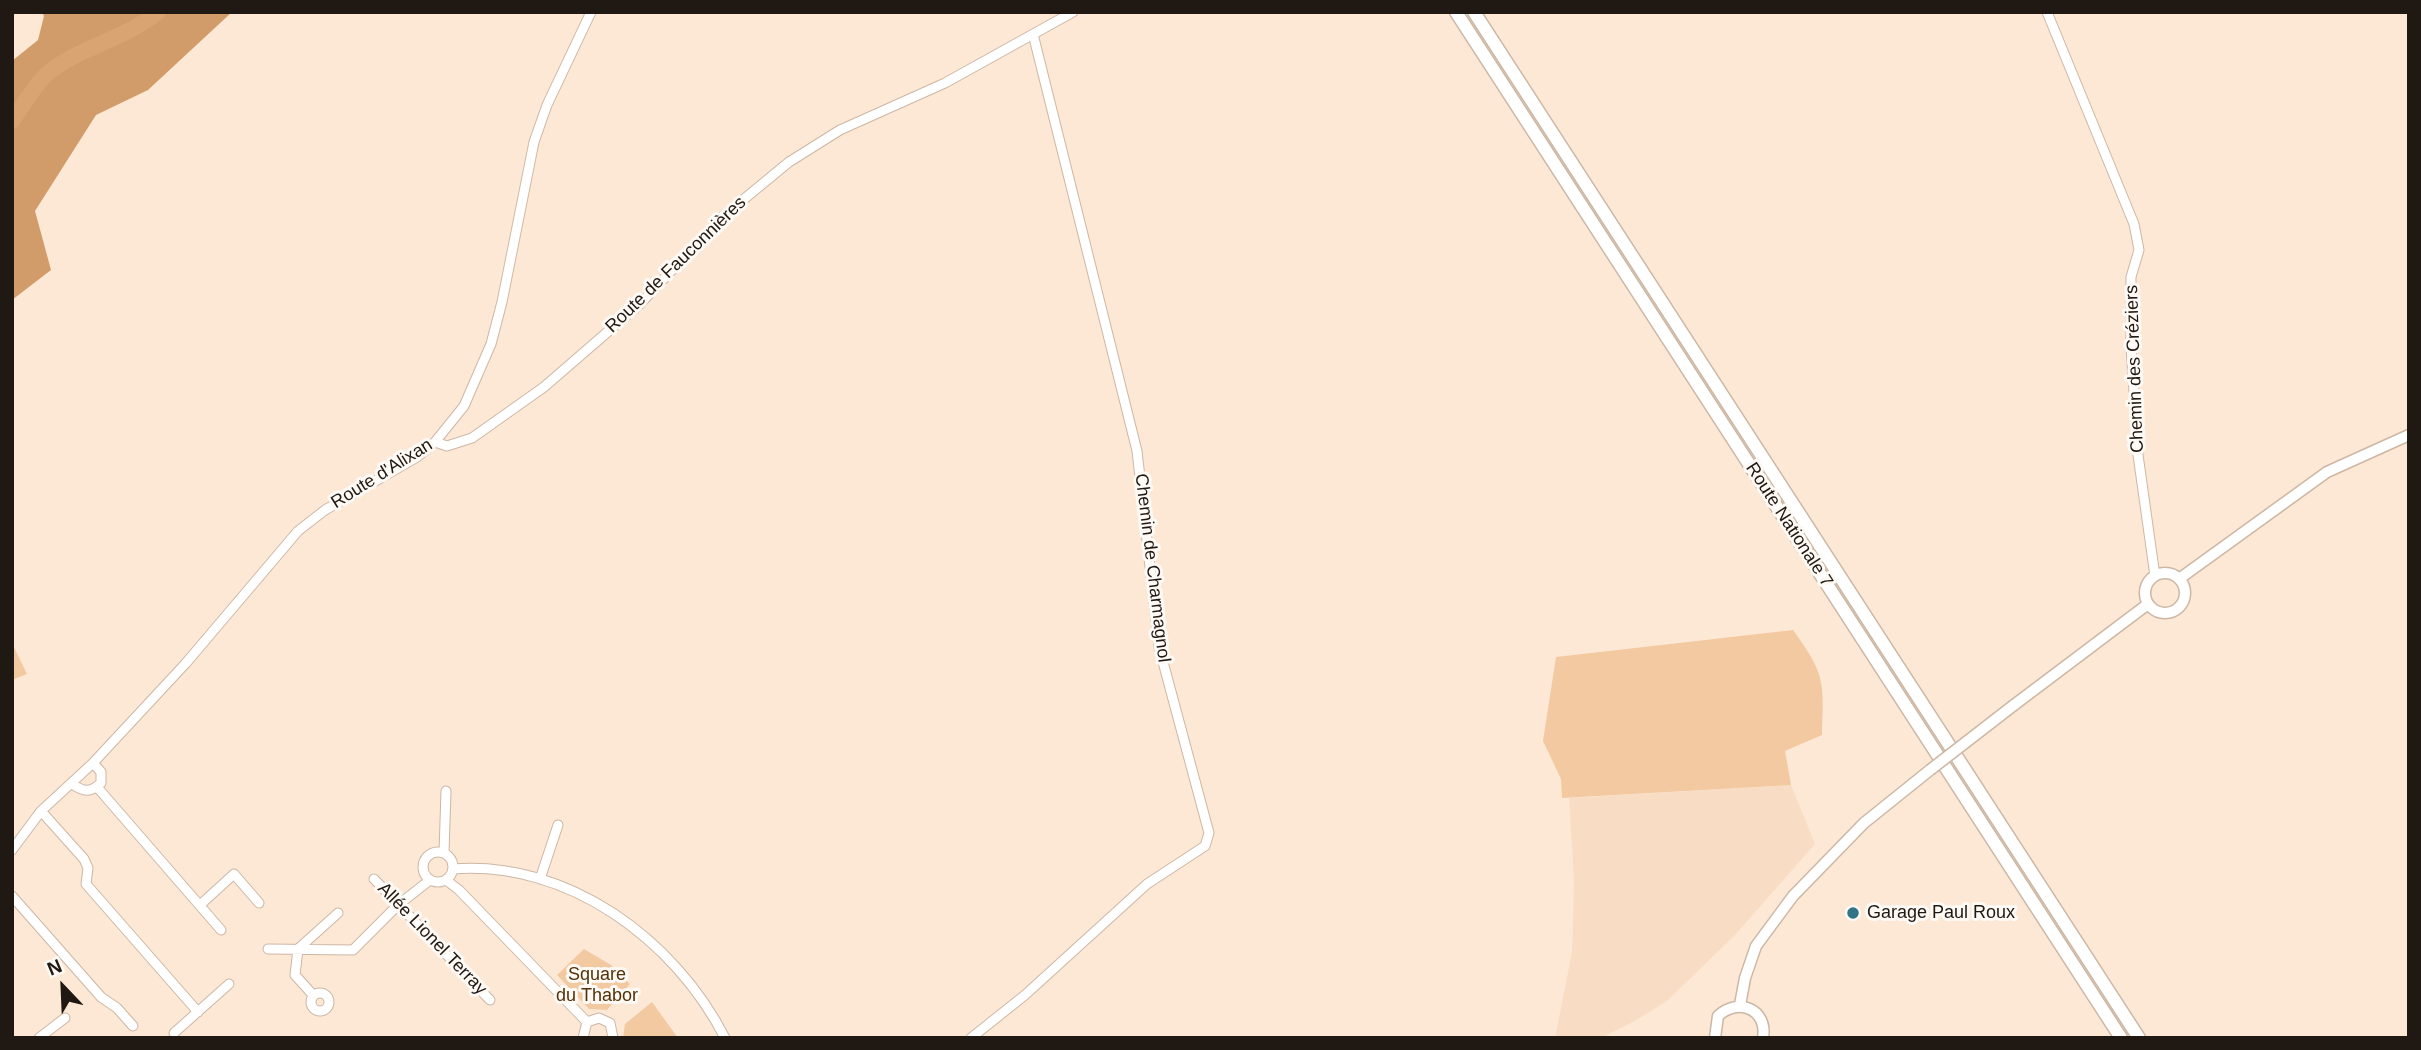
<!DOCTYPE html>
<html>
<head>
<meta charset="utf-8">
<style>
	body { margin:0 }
	#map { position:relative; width:2421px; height:1050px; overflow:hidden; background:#fde8d5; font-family:Arial,sans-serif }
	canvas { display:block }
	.frame { position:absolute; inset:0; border:14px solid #201812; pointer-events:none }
	.north { position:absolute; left:28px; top:952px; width:70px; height:70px; -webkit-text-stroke:5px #fdf9f5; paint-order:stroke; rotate:337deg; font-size:19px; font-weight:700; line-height:28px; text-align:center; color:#201812 }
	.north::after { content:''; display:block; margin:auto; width:24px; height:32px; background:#201812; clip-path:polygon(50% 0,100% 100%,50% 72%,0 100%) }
</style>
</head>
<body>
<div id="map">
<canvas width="2421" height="1050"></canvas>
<div class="frame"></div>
<div class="north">N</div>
</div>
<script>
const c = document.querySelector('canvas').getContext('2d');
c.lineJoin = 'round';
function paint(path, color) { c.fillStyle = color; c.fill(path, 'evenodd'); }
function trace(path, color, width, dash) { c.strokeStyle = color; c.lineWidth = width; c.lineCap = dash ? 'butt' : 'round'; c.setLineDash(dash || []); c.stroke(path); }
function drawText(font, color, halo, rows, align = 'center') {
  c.font = font + ' Arial,sans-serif'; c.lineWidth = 6; c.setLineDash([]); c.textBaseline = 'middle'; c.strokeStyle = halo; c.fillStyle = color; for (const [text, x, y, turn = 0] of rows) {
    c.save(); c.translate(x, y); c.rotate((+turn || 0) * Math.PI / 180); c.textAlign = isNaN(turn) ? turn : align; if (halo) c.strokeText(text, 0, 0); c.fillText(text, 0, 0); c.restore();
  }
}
const built = new Path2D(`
	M1791 785 1815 844 1735 935 1667 1001 1633 1022 1601 1038H1555L1572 952 1574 883 1569 798Z`);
const green = new Path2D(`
	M1793 630C1825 674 1824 681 1822 735L1785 751 1791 785 1562 798 1561 779 1543 741 1556 657Z
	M12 643 27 674 12 680Z
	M584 949 611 965 630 984 607 1010 589 1009 557 975Z
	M652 1002 678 1038H623L625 1024Z`);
const forest = new Path2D(`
	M42 12H232L148 90 96 115 35 211 51 270 12 300V61L38 40 44 16Z`);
const river = new Path2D(`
	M12 121C23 106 34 85 48 73 80 47 123 40 158 12`);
const minor = new Path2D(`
	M2047 12 2134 224 2139 250 2131 277V346L2138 455 2155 576
	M435 442 447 446 472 438 544 387 641 303 721 218 789 162 840 130 945 83 1073 12
	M72 784C84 792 90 793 101 783V772L93 763
	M97 787 221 930
	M41 811 84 859 88 868 86 884 198 1012
	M12 850 41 811 93 763 186 663 298 531 325 510 417 457 435 442 464 406 491 344 502 302 534 142 547 105 591 12
	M423 867a15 15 0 1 1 30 0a15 15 0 1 1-30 0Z
	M444 853 446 791
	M453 869C568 860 675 940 725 1038
	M374 879 490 1000
	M540 879 558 825
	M446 880 459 890 587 1022
	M12 896 101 997 117 1008 133 1026
	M200 905 234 874 259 903
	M268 949 353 950 398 905 430 880
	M311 1002a9 9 0 1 1 18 0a9 9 0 1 1-18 0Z
	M313 995 295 975 298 949 338 913
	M174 1033 229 984
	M39 1038 65 1018
	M583 1038 587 1022 599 1018 610 1023 613 1038
	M971 1038 1025 995 1147 884 1205 846 1209 833 1159 647 1137 451 1033 34`);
const major = new Path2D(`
	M2145 593a20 20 0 1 1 40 0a20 20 0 1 1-40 0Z
	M2179 579 2327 472 2409 435
	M2014 705 2148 604
	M1740 1005 1745 978 1756 946 1793 896 1864 823 1930 770
	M1715 1038 1718 1016C1738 997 1768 1009 1763 1038`);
const highway = new Path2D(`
	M1456 12 2121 1038
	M1474 12 2139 1038`);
const majorBridge = new Path2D(`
	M1930 770 2014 705`);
const markers = [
	[1853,913,7,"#317584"]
];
const streetNames = [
	["Route de Fauconnières",676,265,-44],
	["Chemin des Créziers",2135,369,-92],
	["Route d'Alixan",382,474,-32],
	["Route Nationale 7",1789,525,57],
	["Chemin de Charmagnol",1152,568,83],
	["Allée Lionel Terray",432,939,46]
];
const poiNames = [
	["Garage Paul Roux",1867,913]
];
const parkNames = [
	["Square",597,975],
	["du Thabor",597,996]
];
paint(built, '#f8ddc4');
paint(green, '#f3c9a1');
paint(forest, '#d19c69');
trace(river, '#d9a471', 16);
trace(minor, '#ccb7a5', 11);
trace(major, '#ccb7a5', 13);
trace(highway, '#ccb7a5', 15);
trace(minor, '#fff', 9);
trace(major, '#fff', 10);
trace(highway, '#fff', 12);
trace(majorBridge, '#ccb7a5', 13, []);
trace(majorBridge, '#fff', 10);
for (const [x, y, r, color] of markers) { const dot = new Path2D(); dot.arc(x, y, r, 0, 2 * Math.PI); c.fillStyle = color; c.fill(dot); trace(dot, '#fdf9f5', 2.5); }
drawText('18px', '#201812', '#fdf9f5', streetNames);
drawText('18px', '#201812', '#fdf9f5', poiNames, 'left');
drawText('18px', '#543106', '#fdf9f5', parkNames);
</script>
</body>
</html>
